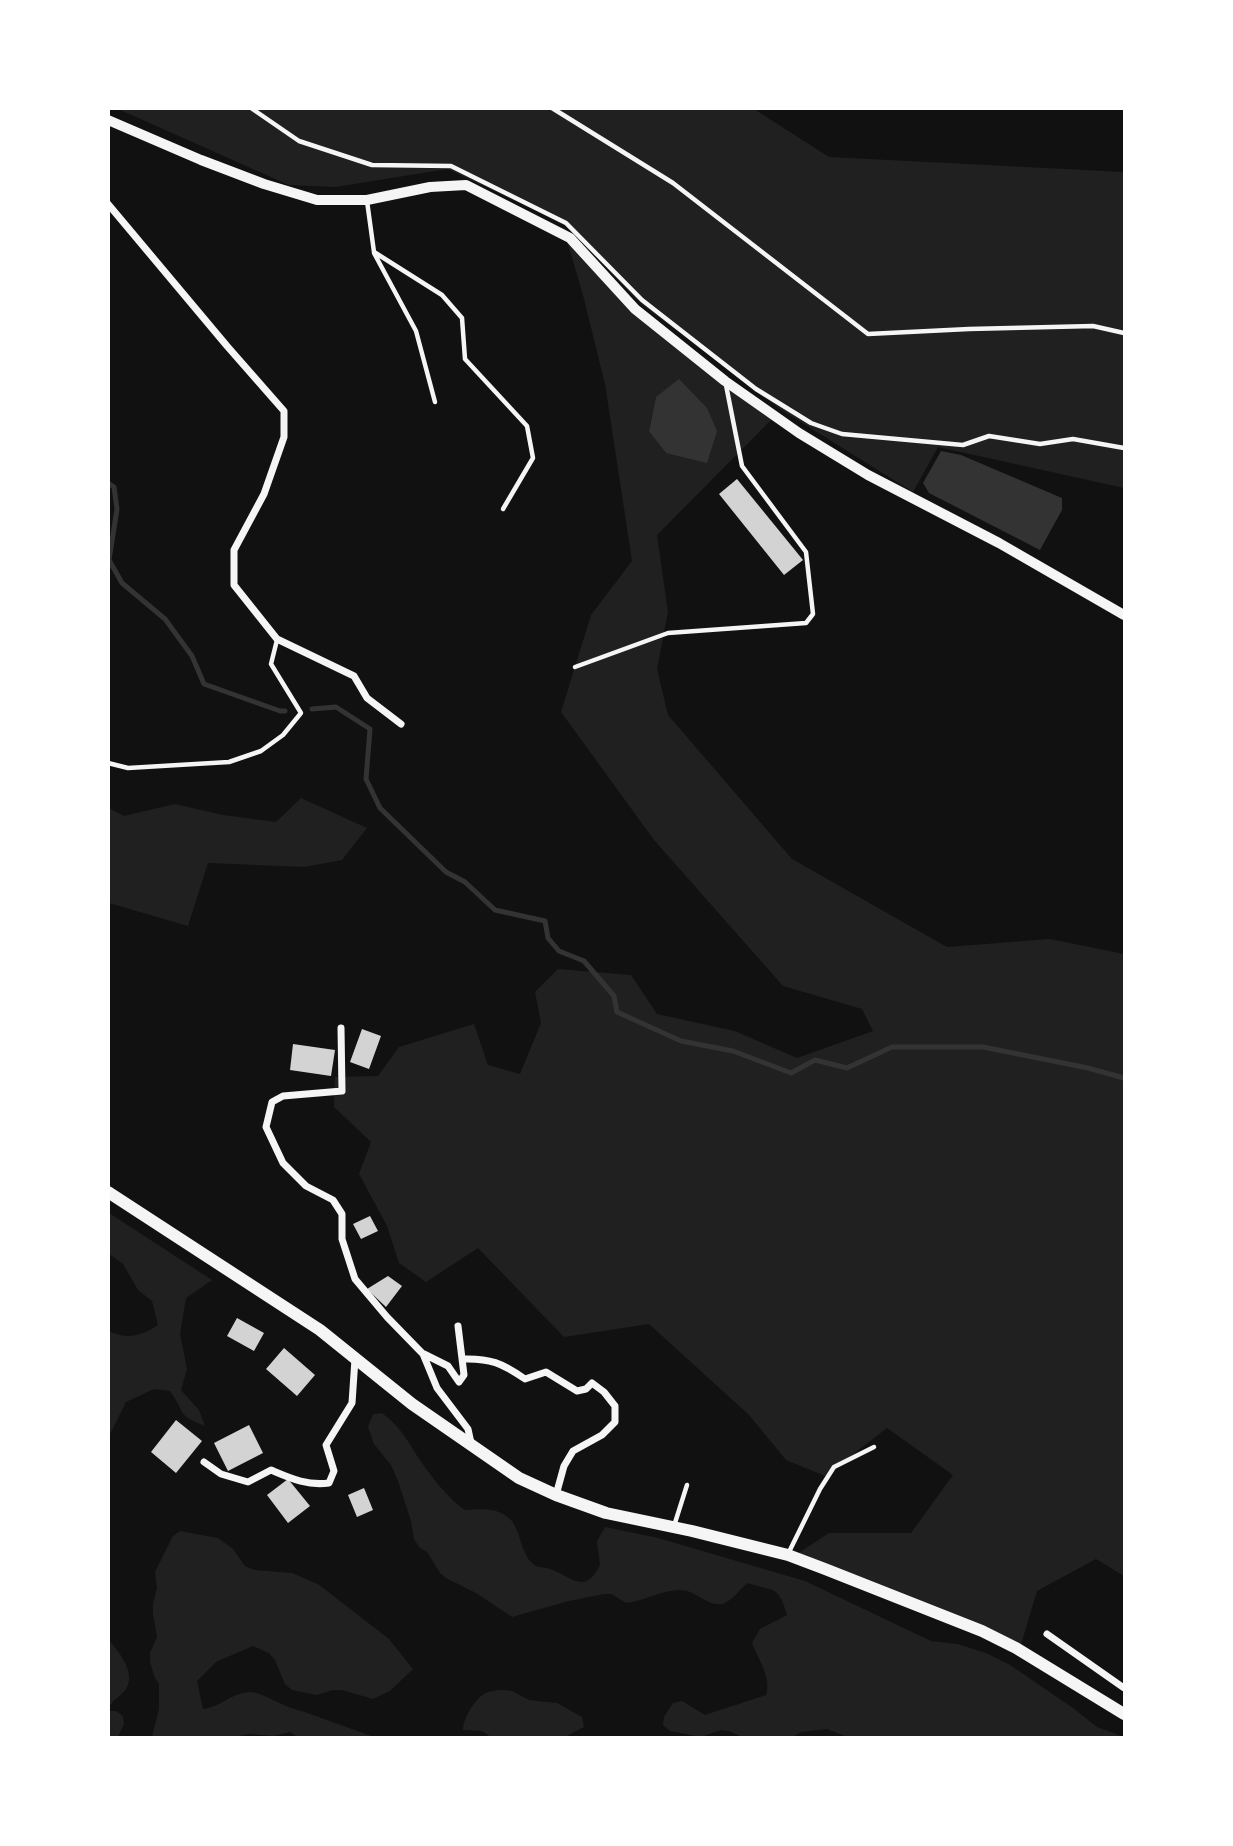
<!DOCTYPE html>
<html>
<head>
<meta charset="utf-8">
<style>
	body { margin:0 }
	#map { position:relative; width:1233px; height:1846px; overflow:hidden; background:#111; font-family:"Golos Text",sans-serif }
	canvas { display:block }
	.frame { position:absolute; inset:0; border:110px solid #fff; pointer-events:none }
</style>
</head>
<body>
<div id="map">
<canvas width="1233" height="1846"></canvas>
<div class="frame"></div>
</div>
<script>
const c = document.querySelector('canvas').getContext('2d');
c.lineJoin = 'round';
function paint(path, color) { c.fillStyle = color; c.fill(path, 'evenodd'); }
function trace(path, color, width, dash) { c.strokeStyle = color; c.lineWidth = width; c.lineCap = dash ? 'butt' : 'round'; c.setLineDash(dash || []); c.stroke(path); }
const green = new Path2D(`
	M118 109H754L829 157 1124 172V488L938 447 913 492 780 409 640 303 564 224 448 169 335 187 289 185Z
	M563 227 637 307 719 372 779 412 657 535 668 612 657 669 668 715 792 859 947 947 1050 939 1124 954V1576L1096 1559 1037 1591 1020 1648 797 1554 829 1533H911L953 1475 887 1428 825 1476 786 1460 749 1415 649 1324 564 1337 478 1248 426 1282 399 1263 387 1226 359 1174 371 1142 334 1107 335 1077 378 1076 399 1047 474 1024 488 1065 520 1074 541 1023 535 992 558 969 631 975 657 1014 735 1031 797 1058 873 1031 862 1009 783 986 654 840 561 712 591 615 632 561 605 384 583 295ZM656 397 666 453 649 430Z
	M301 798 367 828 342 860 304 867 208 863 188 926 109 903V808L124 816 175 804 223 815 276 822Z
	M109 1213 212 1280 186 1298 180 1334 187 1369 181 1390 199 1410 205 1426C176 1415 186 1413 170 1391L154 1389 126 1402 109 1436V1331C127 1340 141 1336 158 1325L152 1301 138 1290 123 1264 109 1254Z
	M382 1413C397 1424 405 1436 414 1451 426 1470 447 1498 465 1510 481 1509 498 1507 511 1520 521 1532 521 1553 532 1563 537 1568 541 1567 547 1568 570 1574 584 1598 600 1565L597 1541 605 1527 658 1538 805 1581 931 1641 957 1644 986 1653 1010 1665 1073 1708 1097 1727 1124 1737 850 1738 827 1729 801 1732 793 1737H742L729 1731 721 1730 704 1736H696L670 1731 663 1725 664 1717 673 1703 682 1701 705 1715 766 1695C772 1678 758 1659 752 1643L760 1629 787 1615C778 1584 774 1592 748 1583 739 1589 733 1601 722 1604 708 1607 694 1589 680 1590 662 1590 644 1601 626 1603L612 1594H604L569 1601 512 1617 476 1593 446 1578 440 1573 427 1552 419 1547 414 1539 411 1521 398 1481 391 1465 374 1444 368 1427 373 1414Z
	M180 1531 218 1538 233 1549 245 1566 254 1570 292 1573 318 1584 389 1639 413 1669 390 1691 373 1699 342 1690H333L317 1695 292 1690 285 1684 275 1660 269 1653 253 1646 216 1662 197 1681 203 1709C221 1707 233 1692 250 1692 262 1692 285 1708 302 1711L374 1737H297L290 1732 274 1736 249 1734 229 1738 152 1737 159 1709V1684L155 1678 150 1662V1653L157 1637 153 1614V1603L157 1588 155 1572 173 1536Z
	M109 1641C119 1651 135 1672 127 1687 123 1696 112 1699 109 1708Z
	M502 1690 512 1691 529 1700 557 1703 582 1717 584 1727 565 1737H491L482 1731 463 1730C463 1719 474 1700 484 1694 489 1691 496 1690 502 1690Z
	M109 1711H116L123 1716 124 1724 118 1737H109Z`);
const water = new Path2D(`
	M679 379 707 408 717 431 707 463 666 453 649 431 656 397Z
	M941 451 961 455 1062 498V510L1040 550 929 493 923 483Z`);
const stream = new Path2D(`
	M108 483 114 487 117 509 109 560 122 583 165 619 192 656 204 684 280 711H285
	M312 709 336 707 370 729 366 779 380 808 446 872 465 882 495 910 545 921 548 938 559 951 584 961 614 996 617 1012 681 1041 733 1051 791 1073 815 1060 847 1068 892 1047H983L1088 1068 1124 1078`);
const building = new Path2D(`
	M737 479 803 560 784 575 719 494Z
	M362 1029 381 1036 369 1069 350 1062Z
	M293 1044 335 1050 331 1076 290 1070Z
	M370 1216 378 1231 361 1239 353 1224Z
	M388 1276 402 1286 386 1307 367 1289Z
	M237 1318 264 1333 254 1351 227 1336Z
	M284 1348 315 1375 297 1396 266 1369Z
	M176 1420 202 1441 176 1473 151 1452Z
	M249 1425 263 1453 228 1471 214 1443Z
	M288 1479 310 1506 288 1523 267 1495Z
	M364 1488 373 1510 357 1517 348 1495Z`);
const service = new Path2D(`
	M251 108 299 141 372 165 451 166 566 223 642 300 756 389 811 423 842 434 963 445 989 436 1040 444 1073 439 1124 448
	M552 108 673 183 868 334 969 329 1093 326 1124 333
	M367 201 374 252 442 295 462 318 465 359 527 426 533 458 503 509
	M374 253 416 331 435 402
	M575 667 668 633 806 623 813 614 806 552 742 466 726 385
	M108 763 128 768 229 762 261 751 283 735 301 713 271 664 277 640
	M674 1526 687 1485
	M788 1554 820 1489 834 1467 874 1447`);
const minor = new Path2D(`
	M108 204 227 346 284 411V437L264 494 234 550V585L277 639 354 676 367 698 401 724
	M341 1028 342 1091 283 1096 272 1102 266 1127 283 1163 306 1186 333 1200 342 1214V1239L355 1279 387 1317 423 1354 437 1388 468 1429 471 1443
	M424 1354 448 1366 459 1382 464 1375 458 1326
	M462 1359C490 1358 502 1363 525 1379L546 1372 577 1391 586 1389 592 1383 604 1392 615 1406V1422L602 1435 573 1451 564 1466 556 1495
	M204 1462 221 1474 248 1482 271 1470C290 1478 307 1486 329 1483L334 1471 326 1445 352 1403 355 1359
	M1047 1634 1124 1688`);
const tertiary = new Path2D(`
	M108 120 201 160 264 184 317 200H367L430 187 466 185 570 238 635 309 725 381 799 433 868 475 999 543 1124 615`);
const secondary = new Path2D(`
	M108 1192 320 1330 412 1404 519 1478 556 1495 606 1513 692 1531 788 1555 825 1569 982 1631 1016 1648 1124 1714`);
paint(green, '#202020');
paint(water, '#333');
trace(stream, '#333', 5);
paint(building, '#d3d3d3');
trace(service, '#f5f5f5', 4.5);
trace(minor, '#f5f5f5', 7);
trace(tertiary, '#f5f5f5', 10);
trace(secondary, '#f5f5f5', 12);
</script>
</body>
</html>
